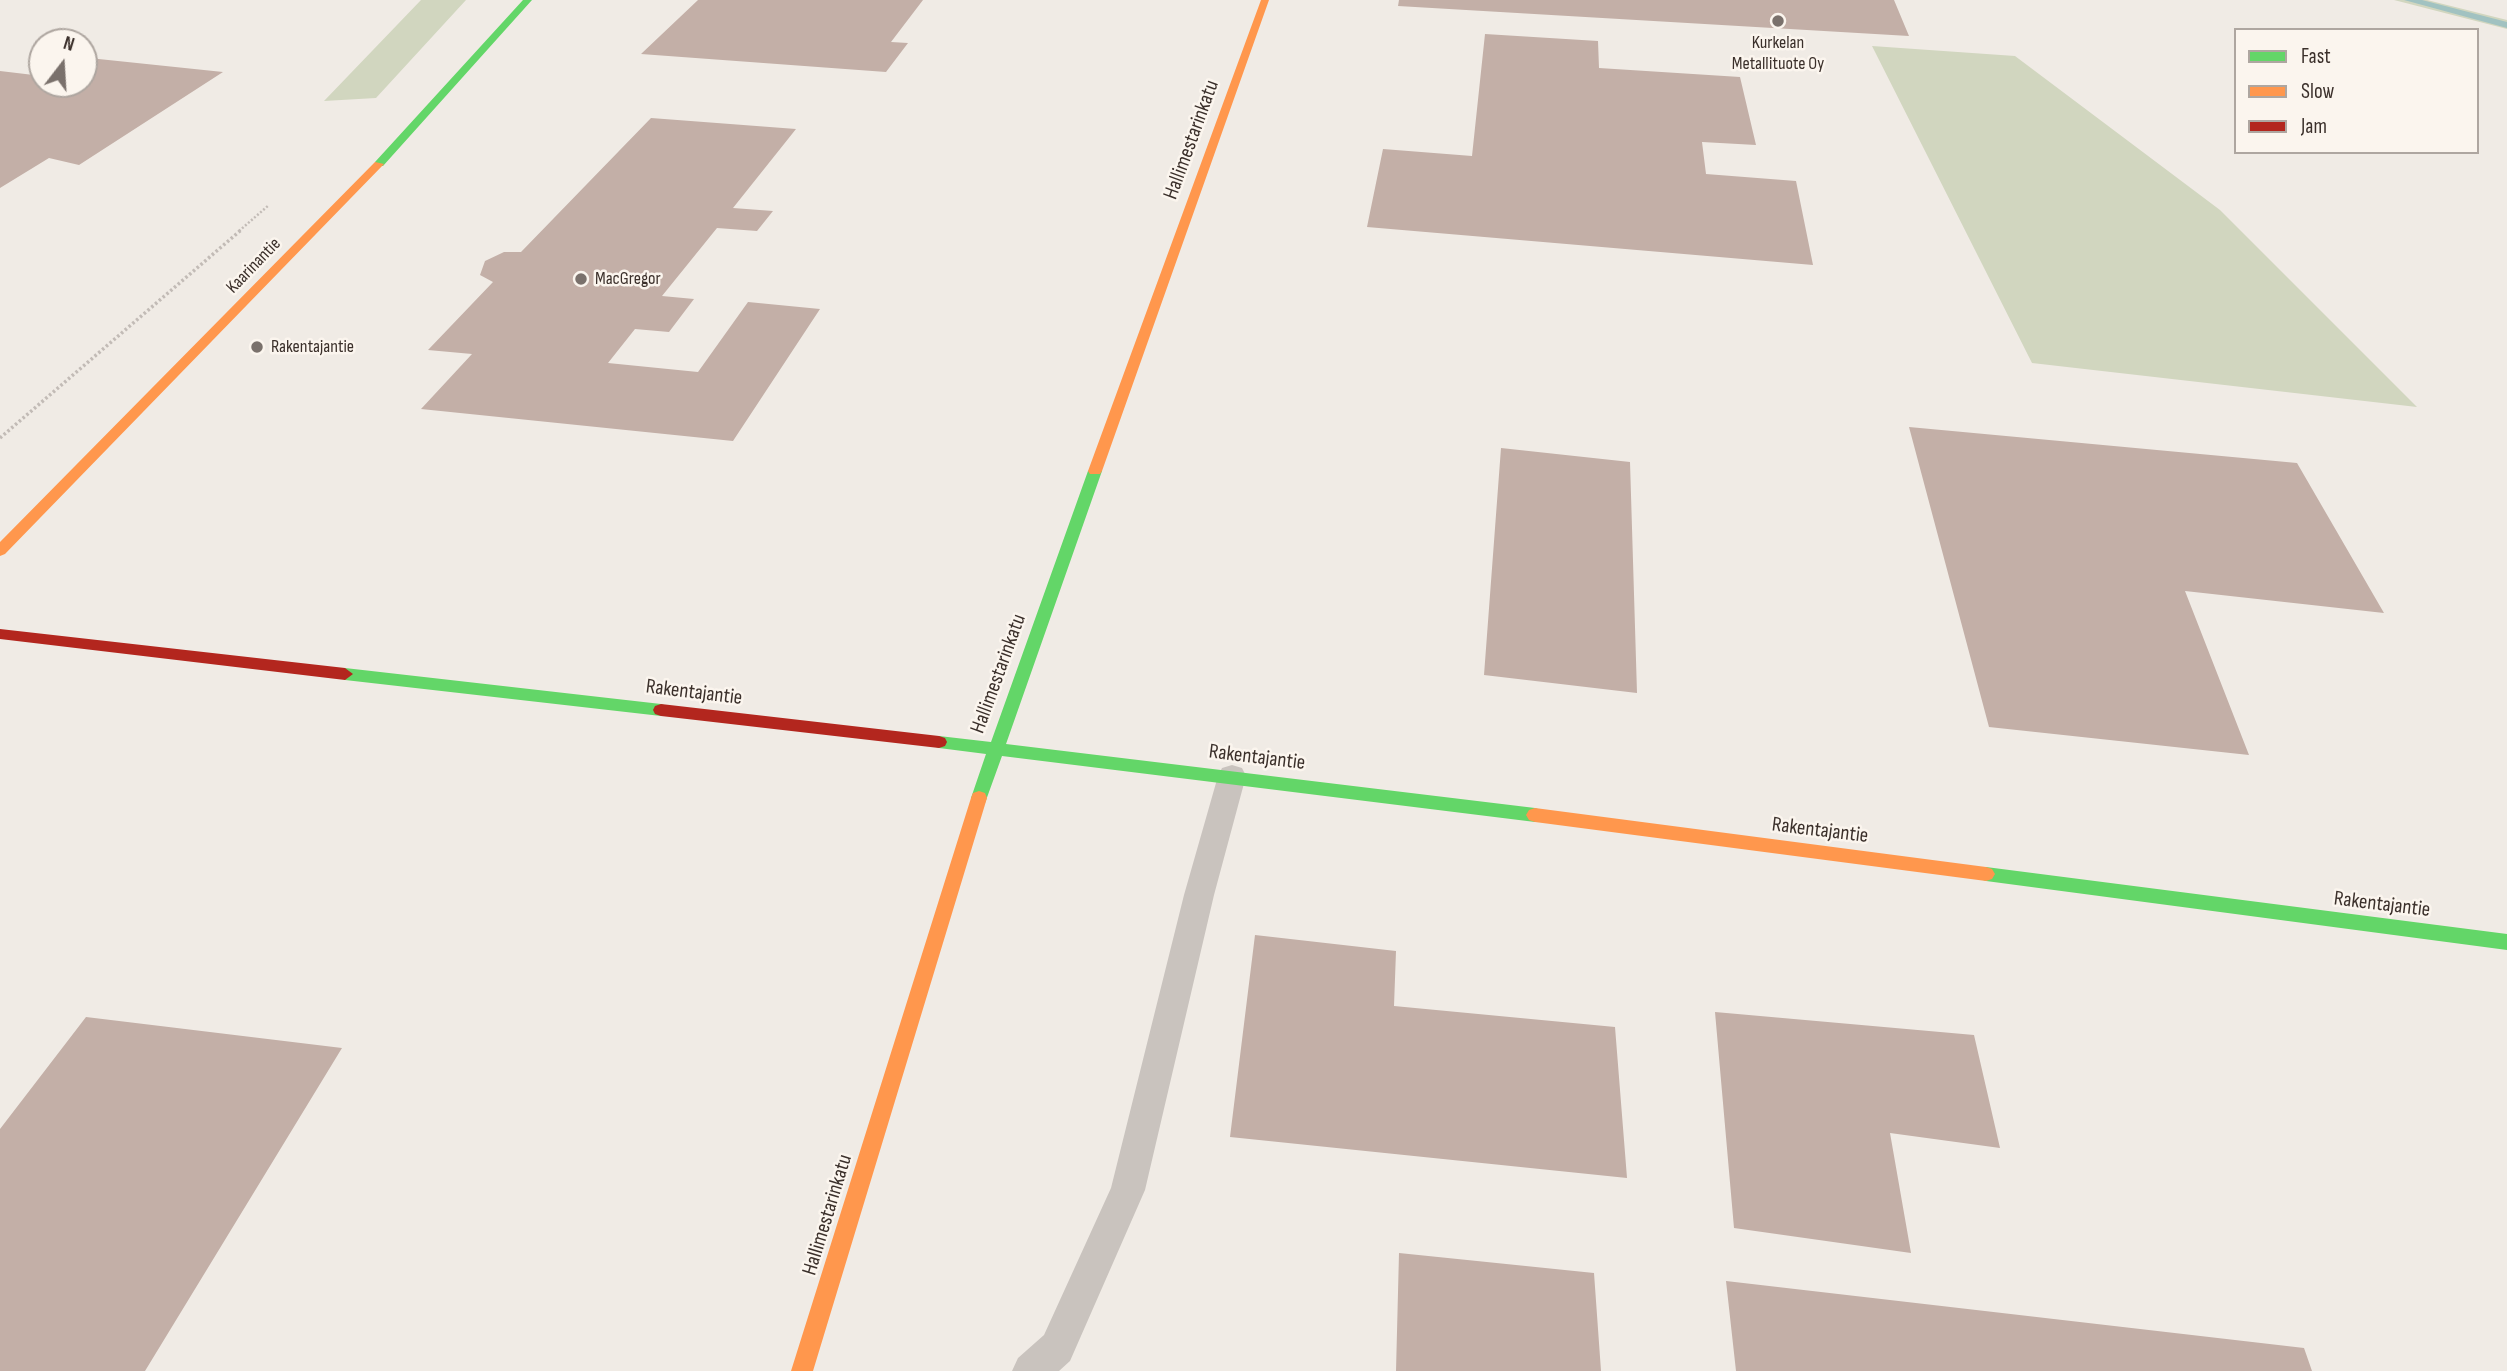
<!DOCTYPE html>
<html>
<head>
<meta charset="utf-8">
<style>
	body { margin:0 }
	#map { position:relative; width:2507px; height:1371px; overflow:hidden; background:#f0ebe5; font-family:"Sofia Sans Condensed",sans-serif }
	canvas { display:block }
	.legend { position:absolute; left:2234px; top:28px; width:245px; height:126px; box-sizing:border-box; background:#fbf5ee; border:2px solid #aea6a0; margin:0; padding:9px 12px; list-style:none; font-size:21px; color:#3b302b }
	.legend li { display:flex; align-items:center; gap:14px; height:35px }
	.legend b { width:35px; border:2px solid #aea6a0 }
	.north { position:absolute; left:28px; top:28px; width:70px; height:70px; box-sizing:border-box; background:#fbf5ee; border:2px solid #aea6a0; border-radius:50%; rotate:17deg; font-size:19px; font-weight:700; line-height:28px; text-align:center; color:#3b302b }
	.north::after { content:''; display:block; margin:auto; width:24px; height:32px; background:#7a716c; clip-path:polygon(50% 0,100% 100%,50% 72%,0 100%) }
</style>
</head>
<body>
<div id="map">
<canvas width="2507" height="1371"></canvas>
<ul class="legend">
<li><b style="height:9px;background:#63d668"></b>Fast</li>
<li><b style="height:9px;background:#ff974d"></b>Slow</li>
<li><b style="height:9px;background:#b3261e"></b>Jam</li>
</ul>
<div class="north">N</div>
</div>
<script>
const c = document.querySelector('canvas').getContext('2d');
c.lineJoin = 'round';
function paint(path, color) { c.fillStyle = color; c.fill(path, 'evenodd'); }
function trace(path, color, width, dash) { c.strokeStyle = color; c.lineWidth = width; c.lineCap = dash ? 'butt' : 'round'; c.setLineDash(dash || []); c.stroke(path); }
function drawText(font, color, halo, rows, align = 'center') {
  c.font = font + ' "Sofia Sans Condensed",sans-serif'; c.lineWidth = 5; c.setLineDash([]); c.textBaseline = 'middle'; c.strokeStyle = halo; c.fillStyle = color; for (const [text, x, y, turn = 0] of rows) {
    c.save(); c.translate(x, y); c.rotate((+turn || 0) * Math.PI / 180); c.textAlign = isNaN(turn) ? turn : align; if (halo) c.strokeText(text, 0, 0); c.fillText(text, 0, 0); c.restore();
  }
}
const green = new Path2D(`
	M421 0H466L376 98 324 101Z
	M2394 0H2427L2507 20V29Z
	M1872 46 2015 56 2220 210 2417 407 2032 363Z`);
const stream = new Path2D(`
	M2404 0H2422L2507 22V28Z`);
const building = new Path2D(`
	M698 0H923L891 42 908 43 886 72 641 54Z
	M1399 0H1894L1909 36 1398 6Z
	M1485 34 1598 41 1599 68 1740 77 1756 145 1702 142 1706 174 1796 181 1813 265 1367 227 1383 149 1472 156Z
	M89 58 223 72 79 165 49 158 0 188V71L42 76V84H84V61Z
	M651 118 796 129 733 208 773 211 757 231 717 228 662 296 694 299 669 332 635 329 608 363 698 372 748 302 820 309 733 441 421 409 472 354 428 350 493 282 480 275 485 261 504 252H521Z
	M1909 427 2297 463 2384 613 2185 591 2249 755 1989 727Z
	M1501 448 1630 462 1637 693 1484 675Z
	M1255 935 1396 951 1394 1006 1615 1027 1627 1178 1230 1137Z
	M1715 1012 1974 1035 2000 1148 1890 1133 1911 1253 1734 1228Z
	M86 1017 342 1048 145 1371H0V1129Z
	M1399 1253 1594 1273 1601 1371H1396Z
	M1726 1281 2304 1348 2312 1371H1736Z`);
const pathFar1 = new Path2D(`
	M239 231 269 205`);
const path = new Path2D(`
	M0 438 241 230`);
const lane = new Path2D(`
	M1232 765 1242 768 1246 776 1214 895 1145 1190 1070 1361 1059 1371H1012L1018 1358 1044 1335 1111 1188 1184 895 1218 776 1222 768Z`);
const fast = new Path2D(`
	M523 0H532L383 166H375V162Z
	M1095 467 1102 471 1006 744 1535 808 1541 810 1544 815 1541 820 1535 822 1002 756 985 803 979 805 973 803 971 798 986 754 939 748 933 746 931 742 933 738 939 736 991 742 1088 471Z
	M345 668 661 704 667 706 669 710 667 714 661 716 345 680 337 674Z
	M1986 867 2507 934V950L1986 881 1980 879 1977 874 1980 869Z`);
const slow = new Path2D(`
	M1261 0H1269L1102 471 1100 474H1090L1088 471Z
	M375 162 384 164 5 554 0 556V542Z
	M979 791 985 793 987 798 813 1371H791L971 798 973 793Z
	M1535 808 1986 867 1992 869 1995 874 1992 879 1986 881 1535 822 1529 820 1526 815 1529 810Z`);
const jam = new Path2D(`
	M0 629 345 668 353 674 345 680 0 639Z
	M661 704 939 736 945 738 947 742 945 746 939 748 661 716 655 714 653 710 655 706Z`);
const markers = [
	[1778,21,7,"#7a716c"],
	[581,279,7,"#7a716c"],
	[257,347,7,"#7a716c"]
];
const farPoinames = [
	["Kurkelan",1778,43,"center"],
	["Metallituote Oy",1778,64,"center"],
	["MacGregor",595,279],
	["Rakentajantie",271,347]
];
const farStreetnames = [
	["Kaarinantie",254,266,-46]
];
const streetNames = [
	["Hallimestarinkatu",1192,140,-70],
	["Hallimestarinkatu",999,674,-70],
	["Rakentajantie",694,693,7],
	["Rakentajantie",1257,758,7],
	["Rakentajantie",1820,831,7],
	["Rakentajantie",2382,905,7],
	["Hallimestarinkatu",828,1215,-73]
];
paint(green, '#d1d6bf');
paint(stream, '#a1c2c1');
paint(building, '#c3afa7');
trace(pathFar1, '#c2bbb6', 2.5, [2, 2]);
trace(path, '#c2bbb6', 3.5, [2.5, 2.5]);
paint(lane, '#c9c3be');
paint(fast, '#63d668');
paint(slow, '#ff974d');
paint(jam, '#b3261e');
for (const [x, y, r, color] of markers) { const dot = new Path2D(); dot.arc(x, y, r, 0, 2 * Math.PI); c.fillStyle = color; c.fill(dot); trace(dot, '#fbf5ee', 2.5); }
drawText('18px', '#3b302b', '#fbf5ee', farPoinames, 'left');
drawText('18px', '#3b302b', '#fbf5ee', farStreetnames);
drawText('21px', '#3b302b', '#fbf5ee', streetNames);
</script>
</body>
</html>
